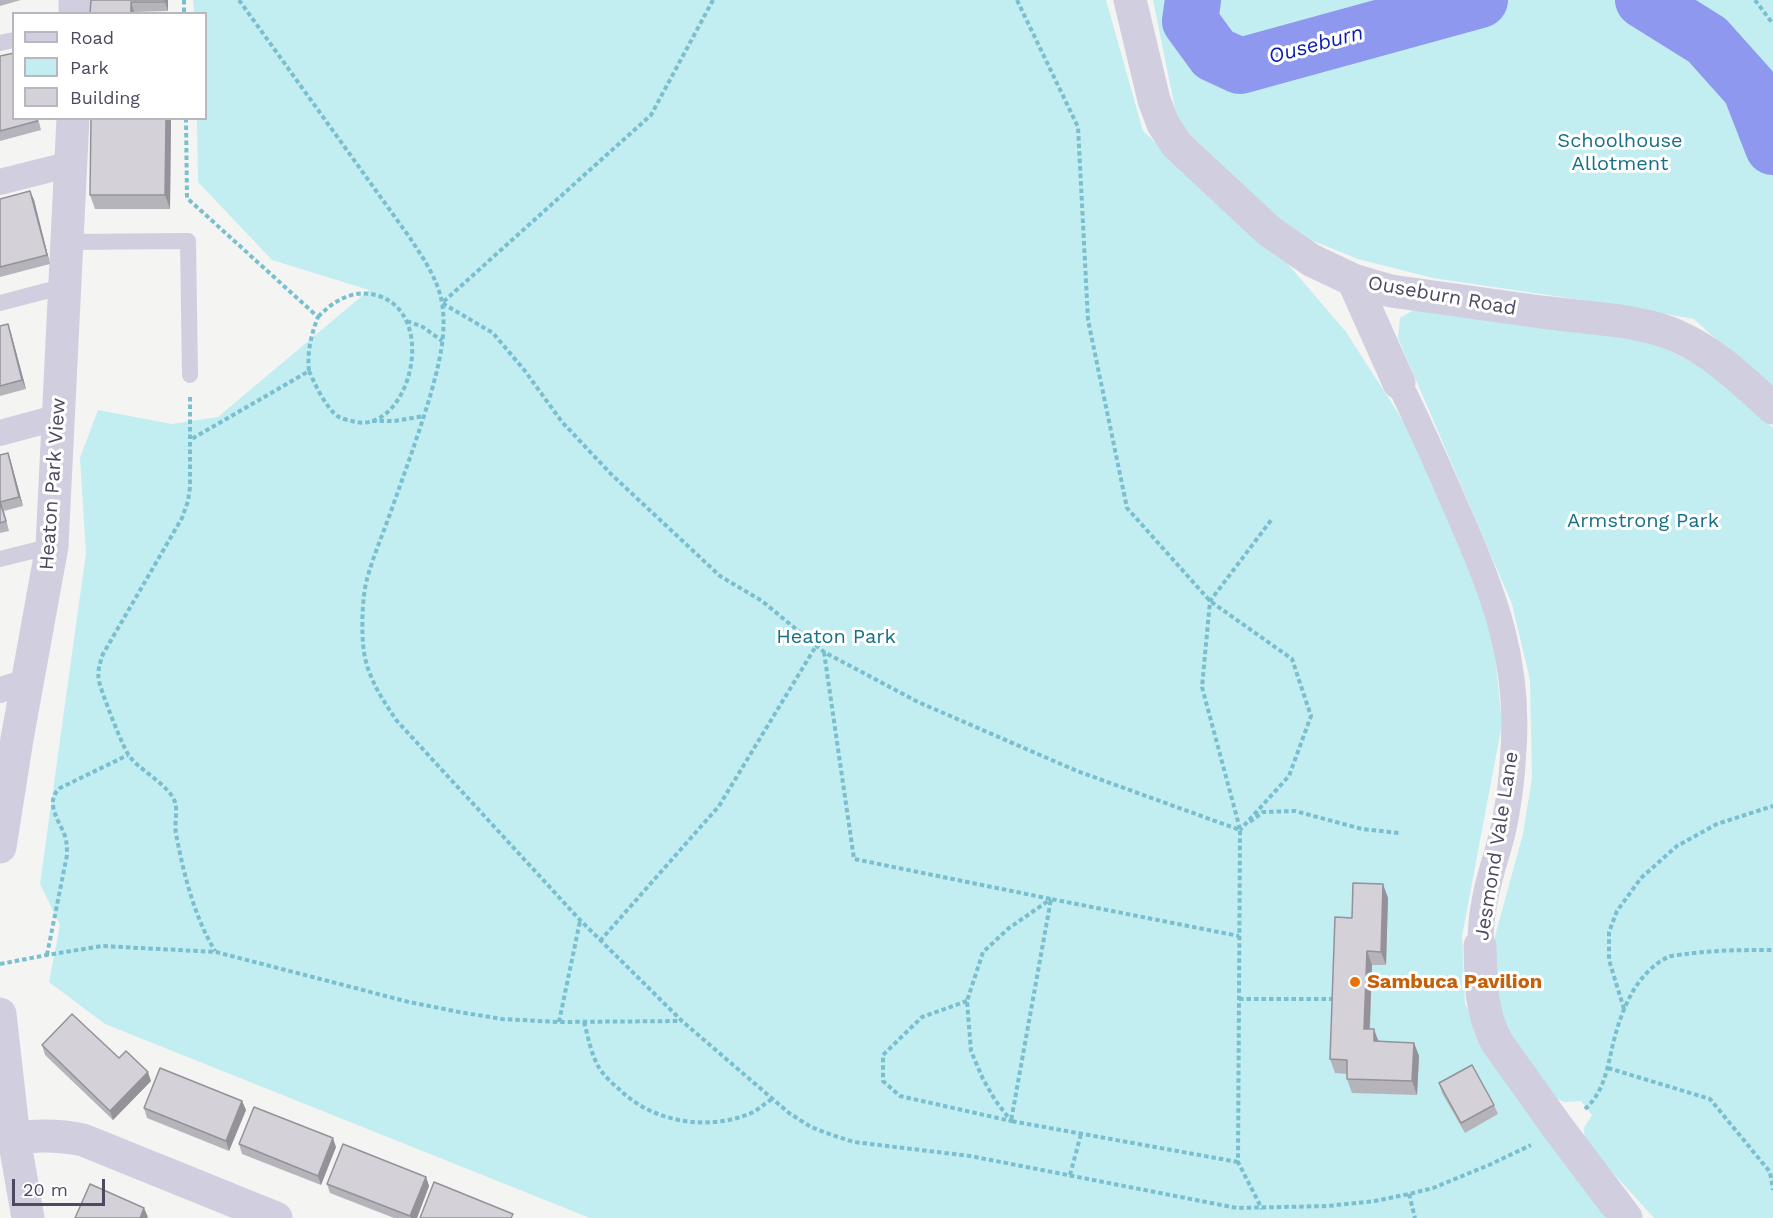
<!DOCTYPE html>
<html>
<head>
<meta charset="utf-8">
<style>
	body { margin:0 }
	#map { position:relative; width:1773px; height:1218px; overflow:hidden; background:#f4f4f2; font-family:"Work Sans",sans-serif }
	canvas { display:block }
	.legend { position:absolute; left:12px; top:12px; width:195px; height:108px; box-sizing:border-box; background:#fff; border:2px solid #b8b6bf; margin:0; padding:8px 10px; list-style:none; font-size:18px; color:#4d4960 }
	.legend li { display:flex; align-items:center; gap:12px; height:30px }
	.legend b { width:30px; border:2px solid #b8b6bf }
	.scale { position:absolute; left:12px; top:1179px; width:93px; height:27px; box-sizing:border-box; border:3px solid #4d4960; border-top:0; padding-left:8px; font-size:18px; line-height:21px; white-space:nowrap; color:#4d4960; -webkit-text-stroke:4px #fff; paint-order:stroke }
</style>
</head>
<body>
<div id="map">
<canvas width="1773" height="1218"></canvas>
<ul class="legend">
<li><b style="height:8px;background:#d1cedf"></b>Road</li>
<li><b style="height:16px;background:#c2edf1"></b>Park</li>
<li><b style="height:16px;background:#d4d1d9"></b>Building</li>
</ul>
<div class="scale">20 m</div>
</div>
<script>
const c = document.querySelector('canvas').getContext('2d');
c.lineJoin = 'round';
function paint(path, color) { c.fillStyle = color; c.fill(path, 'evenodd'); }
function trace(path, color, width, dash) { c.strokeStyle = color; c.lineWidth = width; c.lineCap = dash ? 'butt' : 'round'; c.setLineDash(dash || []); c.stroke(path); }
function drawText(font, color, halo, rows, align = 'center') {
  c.font = font + ' "Work Sans",sans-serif'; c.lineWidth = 6; c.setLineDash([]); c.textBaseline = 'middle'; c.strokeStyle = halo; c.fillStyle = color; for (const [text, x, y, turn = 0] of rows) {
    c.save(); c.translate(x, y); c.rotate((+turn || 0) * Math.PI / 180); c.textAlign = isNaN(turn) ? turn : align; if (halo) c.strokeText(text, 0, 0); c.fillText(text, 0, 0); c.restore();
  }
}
const green = new Path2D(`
	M193 0H1106L1143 131 1287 263 1346 332 1411 433 1460 540 1493 635 1502 724 1462 936 1465 1004 1491 1050 1613 1218H590L105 1024 49 982 60 925 40 884 86 553 80 458 98 410 172 424 218 417 369 290 272 260 198 182 197 119 206 118V14L194 13Z
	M1153 0H1773V392L1694 319 1609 304 1433 278 1358 259 1294 233 1178 123Z
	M1431 309 1652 342 1717 375 1773 428V1218H1654L1585 1142 1584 1128 1592 1115 1581 1101 1564 1102 1551 1096 1506 1037 1497 1004 1495 936 1523 834 1532 778 1530 680 1512 604 1398 338 1400 318 1412 311Z`);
const river = new Path2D(`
	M1193 0 1190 21 1214 54 1240 66 1480 0
	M1643 0 1707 40 1750 88 1773 147`);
const path = new Path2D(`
	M184 0V14
	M239 0 410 238C423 258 438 279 442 303 447 334 439 364 431 393 419 434 404 474 390 514 382 536 373 557 367 579 362 597 361 633 364 652 368 678 382 699 397 721L580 920 682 1021 789 1113 811 1127 832 1135 854 1142 970 1156 1237 1208 1328 1206 1375 1201 1409 1194 1433 1188 1489 1165 1531 1145
	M713 0 651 115 442 303 493 333 525 371 562 422 611 474 720 576 762 601 824 652 918 702 1077 771 1240 830 1238 1162 1262 1209
	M1017 0 1078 127 1088 320 1127 508 1210 601 1292 659 1311 716 1289 776 1240 830
	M1755 0 1773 24
	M186 118 187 198 318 317C311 335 307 352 309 371L190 440
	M407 321 423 327 442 341
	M309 371C315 384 326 409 339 417 342 419 348 420 352 421 407 438 441 317 379 296 355 288 334 300 318 317
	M190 397V487L188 501 182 518 103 654C100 663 97 671 99 681 101 691 124 751 130 757 142 772 169 785 175 802 178 812 174 824 176 834 184 875 194 916 215 951
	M372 421H394L424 416
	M824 652 854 859 1051 899
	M1250 822 1263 812 1295 811 1362 829 1399 833
	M1240 829 1202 687 1210 601 1272 519
	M600 941 719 806 816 646
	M47 955 67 855C67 848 67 843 65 836 59 820 44 802 60 788L128 755
	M0 964 47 955 102 946 216 952 409 1002 459 1012 502 1019 558 1022 682 1021
	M1239 999H1337
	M967 1001 922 1017 883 1055V1081L900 1096 1011 1121 995 1100 983 1079 971 1051 967 1001 983 952 1009 928 1051 899
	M1624 1009 1609 960V932L1617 911 1641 878 1677 846 1717 824 1773 806
	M559 1022 580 921
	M584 1022C588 1037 591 1053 598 1066 603 1075 612 1083 620 1090 653 1122 706 1131 749 1114 757 1111 764 1104 772 1099
	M1608 1068 1710 1099 1770 1172 1773 1190
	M1585 1109C1603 1093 1607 1071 1612 1048 1620 1014 1634 974 1668 957 1673 955 1681 955 1686 954 1715 950 1744 950 1773 950
	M1238 1162 1011 1121 1051 899 1239 936
	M1070 1175 1081 1134
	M1409 1194 1415 1218`);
const service = new Path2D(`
	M0 43 14 40
	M67 242 188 241 190 375
	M0 303 65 286
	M0 559 52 546`);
const pedestrian = new Path2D(`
	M0 182 71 164
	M1399 383C1420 425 1439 468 1458 512 1495 596 1521 663 1513 757 1512 778 1509 800 1505 821 1500 849 1488 876 1484 905 1481 918 1481 932 1480 946
	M0 433 59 417
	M0 690 27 682`);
const minor = new Path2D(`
	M75 0V14
	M1130 0 1154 100 1163 124 1177 145 1269 231 1311 260 1353 280 1391 291 1541 312 1620 321C1641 325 1661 328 1679 337 1715 353 1744 382 1773 408
	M1353 280 1399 383
	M0 847 17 739 52 546 73 118
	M1480 946C1481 982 1480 1008 1496 1041L1558 1128 1626 1218
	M0 1014 14 1138 28 1218
	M14 1138C38 1135 60 1135 83 1140L276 1218`);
const wall = new Path2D(`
	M0 0H21L0 6Z
	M91 0H168V11L134 12Z
	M0 56 38 118 41 130 0 141Z
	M171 118 170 209H95L90 195Z
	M30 191 34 200 50 264 0 277V199Z
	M8 324 11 333 26 389 0 396V326Z
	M8 453 11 462 23 506 4 511 9 531 0 533V455Z
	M1388 898 1386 965H1372L1370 1029 1379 1041 1414 1043 1419 1056 1417 1095 1352 1093 1347 1079V1074L1335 1073 1330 1059 1352 918Z
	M42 1045 119 1058 151 1081 113 1120 45 1055Z
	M1439 1083 1494 1105 1498 1114 1465 1133 1442 1093Z
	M242 1101 246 1110 229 1151 147 1118 144 1108Z
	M239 1144 336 1147 321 1185 242 1154Z
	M426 1177 429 1186 417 1218H394L330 1193 327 1184Z`);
const shadedWall = new Path2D(`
	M165 0H168V11L165 2Z
	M131 2 134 12V14H131Z
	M166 118H171L170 209 165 195Z
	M30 191 34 200 50 264 47 255Z
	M8 324 11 333 26 389 22 380Z
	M8 453 11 462 23 506 19 497Z
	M1383 884 1388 898 1386 965 1381 952Z
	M1367 951 1372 965 1369 1042 1364 1029Z
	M1374 1029 1379 1043 1374 1041Z
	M1414 1043 1419 1056 1417 1095 1412 1081Z
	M148 1072 151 1081 113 1120 110 1111Z
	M242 1101 246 1110 229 1151 226 1141Z
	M333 1138 336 1147 321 1185 318 1176Z
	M426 1177 429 1186 417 1218H411L410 1216Z
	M144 1208 148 1217 147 1218H140Z`);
const building = new Path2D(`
	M91 0H165V2H131V14H90Z
	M14 53V118H37V121L0 131V56Z
	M91 118H166L165 195H90Z
	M30 191 47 255 0 267V199Z
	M8 324 22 380 0 386V326Z
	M8 453 19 497 0 502 6 521 0 523V455Z
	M1353 883 1383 884 1381 952 1367 951 1364 1029H1374V1041L1414 1043 1412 1081 1347 1079V1060L1330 1059 1335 917 1352 918Z
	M72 1014 119 1058 126 1051 148 1072 110 1111 42 1045Z
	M1472 1065 1494 1105 1461 1123 1439 1083Z
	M160 1068 242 1101 226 1141 144 1108Z
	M254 1107 333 1138 318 1176 239 1144Z
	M343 1144 426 1177 410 1216 327 1184Z
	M434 1182 513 1214 511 1218H420Z
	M90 1184 144 1208 140 1218H75Z`);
const markers = [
	[1355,982,6,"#e8710a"]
];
const parkNames = [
	["Schoolhouse",1620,141],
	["Allotment",1620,164],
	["Armstrong Park",1643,521],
	["Heaton Park",836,637]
];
const streetNames = [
	["Ouseburn Road",1442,296,10],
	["Heaton Park View",53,484,-86],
	["Jesmond Vale Lane",1497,846,-81]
];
const foodNames = [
	["Sambuca Pavilion",1367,982]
];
const waterNames = [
	["Ouseburn",1316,45,-15]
];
paint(green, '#c2edf1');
trace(river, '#8e98ee', 56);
trace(path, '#79bfd0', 4, [4.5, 3]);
trace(service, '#d1cedf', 16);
trace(pedestrian, '#d1cedf', 26);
trace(minor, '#d1cedf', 33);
paint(wall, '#b6b4bb');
paint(shadedWall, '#949298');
paint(building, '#d4d1d9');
trace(building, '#949298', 1.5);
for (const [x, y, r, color] of markers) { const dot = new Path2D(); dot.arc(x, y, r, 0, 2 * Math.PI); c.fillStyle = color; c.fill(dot); trace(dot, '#fff', 2); }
drawText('20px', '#167185', '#fff', parkNames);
drawText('20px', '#4d4960', '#fff', streetNames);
drawText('bold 20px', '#c56008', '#fff', foodNames, 'left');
drawText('italic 21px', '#0a1bb3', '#fff', waterNames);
</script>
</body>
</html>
